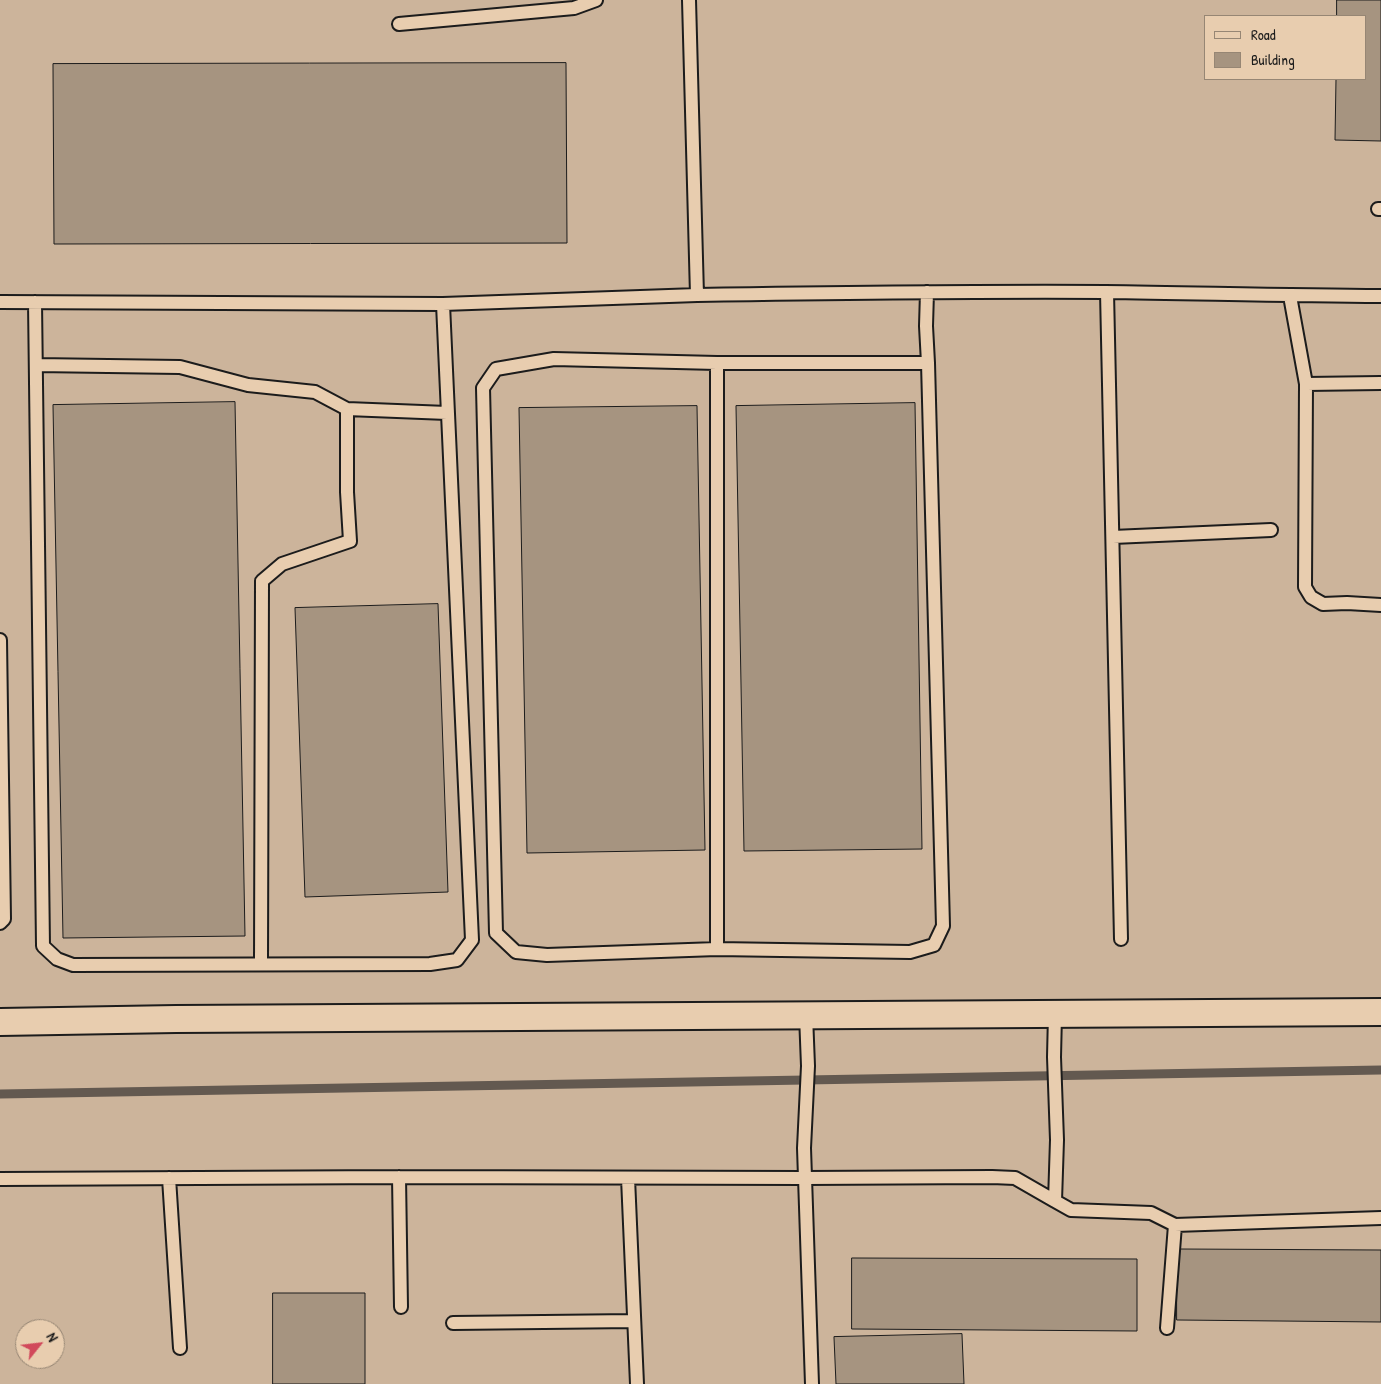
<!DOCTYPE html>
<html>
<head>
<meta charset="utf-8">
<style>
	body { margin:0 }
	#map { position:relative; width:1381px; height:1384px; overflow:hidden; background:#dcc2a6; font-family:"Patrick Hand",sans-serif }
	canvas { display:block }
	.legend { position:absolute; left:1204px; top:15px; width:162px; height:65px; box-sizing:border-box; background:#e8cdaf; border:1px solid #968674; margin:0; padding:6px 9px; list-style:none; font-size:15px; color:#1c1c1c }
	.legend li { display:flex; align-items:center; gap:10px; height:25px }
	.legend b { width:25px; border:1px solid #968674 }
	.north { position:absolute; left:15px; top:1319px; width:50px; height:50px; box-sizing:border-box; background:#e8cdaf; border:1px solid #968674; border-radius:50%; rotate:61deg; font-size:14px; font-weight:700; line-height:20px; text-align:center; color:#1c1c1c }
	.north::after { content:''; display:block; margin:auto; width:18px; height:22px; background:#d1495b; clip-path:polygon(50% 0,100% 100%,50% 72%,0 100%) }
</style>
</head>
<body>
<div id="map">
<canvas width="1381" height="1384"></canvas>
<ul class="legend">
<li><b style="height:6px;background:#e8cdaf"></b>Road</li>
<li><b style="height:14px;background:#a69480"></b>Building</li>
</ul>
<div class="north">N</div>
</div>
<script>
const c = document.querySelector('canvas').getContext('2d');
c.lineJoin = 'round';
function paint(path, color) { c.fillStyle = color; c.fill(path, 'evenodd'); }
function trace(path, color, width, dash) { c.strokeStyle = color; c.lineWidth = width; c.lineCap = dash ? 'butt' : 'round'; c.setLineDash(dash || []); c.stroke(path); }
const built = new Path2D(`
	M0 0H1381V1384H0ZM1205 16H1365V79H1205ZM25 1329H55V1359H25Z`);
const stream = new Path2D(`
	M0 1094 1381 1070`);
const building = new Path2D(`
	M1337 0H1381V141L1335 140 1336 79H1365V16H1337Z
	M566 63 567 243 54 244 53 64Z
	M235 402 245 936 63 938 53 405Z
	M915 403 922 849 744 851 736 406Z
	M697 406 705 850 527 853 519 408Z
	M438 604 448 892 305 897 295 608Z
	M1177 1249 1381 1250V1322L1177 1320Z
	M852 1258 1137 1259V1331L852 1329Z
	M273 1293H365V1384H273Z
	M962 1334 964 1384H836L834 1337Z`);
const service = new Path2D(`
	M689 0 697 295C833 293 969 291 1105 292 1197 293 1289 296 1381 296
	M399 24 574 8 596 0
	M1378 209H1381
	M927 292 926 326 928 363 943 926 934 945 910 952 717 949 547 955 516 952 496 933 483 388 496 369 554 359 717 363H928
	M1107 292 1121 939
	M1290 296 1306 384 1305 587 1311 597 1323 604 1347 603 1381 605
	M0 302 443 304 697 295
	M35 302 43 946 57 959 73 965 430 964 457 960 472 940 443 304
	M717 363V949
	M36 365 180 367 248 385 315 392 347 409
	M1306 384 1381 383
	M1113 537 1271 530
	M0 640 4 919 0 923
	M261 964 262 581 282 564 350 541 347 492V409L447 413
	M1055 1014 1054 1057 1057 1140 1055 1201 1071 1210 1151 1213 1175 1225 1167 1328
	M806 1015 808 1066 804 1148 812 1384
	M399 1177 401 1307
	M169 1178 180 1348
	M628 1178 637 1384
	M0 1179 399 1177 805 1178 992 1177 1015 1178 1055 1201
	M1175 1225 1381 1218
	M453 1323 634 1321`);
const minor = new Path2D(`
	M0 1022 176 1019 1381 1012`);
paint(built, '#ccb49b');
trace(stream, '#635950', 9);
paint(building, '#a69480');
trace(building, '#1c1c1c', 1);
trace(service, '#1c1c1c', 16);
trace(minor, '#1c1c1c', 30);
trace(service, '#e8cdaf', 12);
trace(minor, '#e8cdaf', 26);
</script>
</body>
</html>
